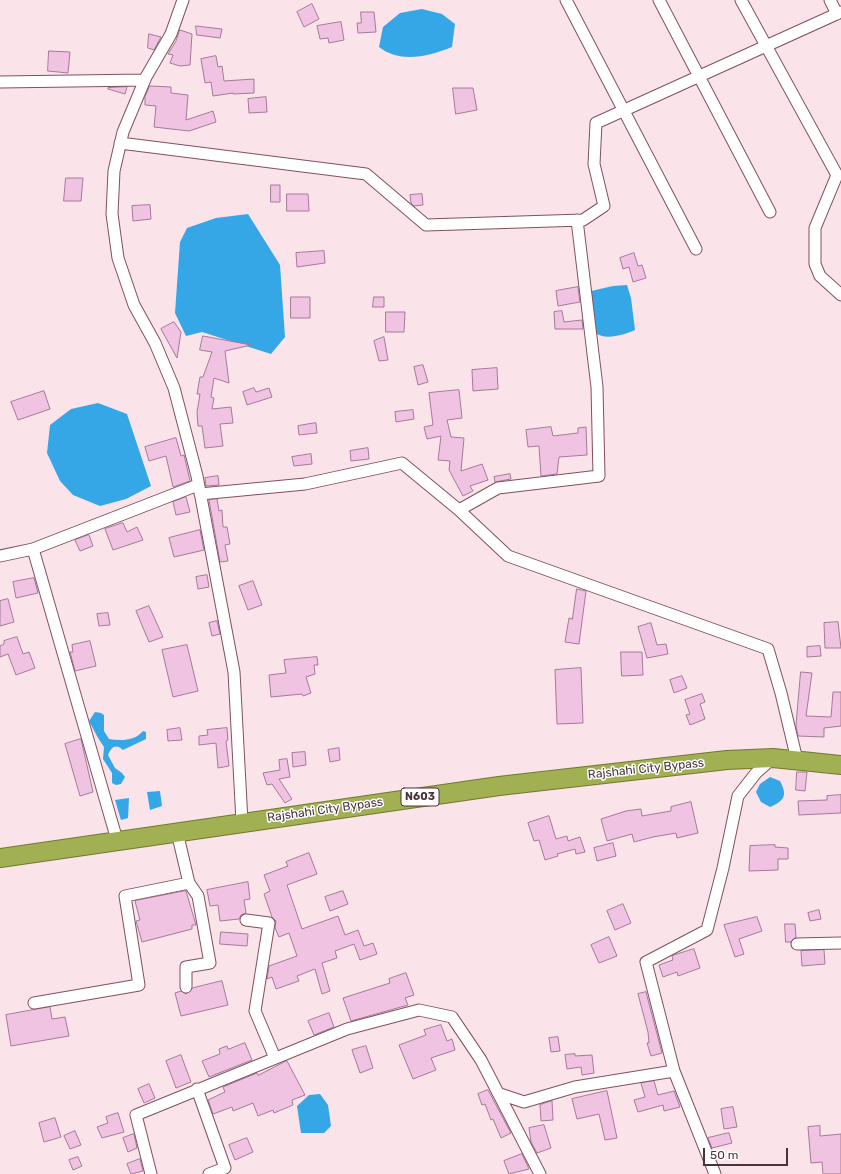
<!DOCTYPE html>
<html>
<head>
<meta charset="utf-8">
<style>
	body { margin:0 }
	#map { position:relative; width:841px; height:1174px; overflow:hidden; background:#fae3e9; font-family:Rubik,sans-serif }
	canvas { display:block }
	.scale { position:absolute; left:703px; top:1148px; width:85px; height:18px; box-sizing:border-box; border:2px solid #4a343b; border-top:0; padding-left:5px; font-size:12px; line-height:14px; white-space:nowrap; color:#4a343b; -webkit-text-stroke:3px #fff; paint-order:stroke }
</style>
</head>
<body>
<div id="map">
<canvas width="841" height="1174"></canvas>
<div class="scale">50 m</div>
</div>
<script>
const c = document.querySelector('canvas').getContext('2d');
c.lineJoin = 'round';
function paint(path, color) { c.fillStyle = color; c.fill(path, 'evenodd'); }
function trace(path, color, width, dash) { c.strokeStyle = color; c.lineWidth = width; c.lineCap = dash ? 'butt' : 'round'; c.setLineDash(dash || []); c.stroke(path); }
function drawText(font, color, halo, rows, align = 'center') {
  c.font = font + ' Rubik,sans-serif'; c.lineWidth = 3; c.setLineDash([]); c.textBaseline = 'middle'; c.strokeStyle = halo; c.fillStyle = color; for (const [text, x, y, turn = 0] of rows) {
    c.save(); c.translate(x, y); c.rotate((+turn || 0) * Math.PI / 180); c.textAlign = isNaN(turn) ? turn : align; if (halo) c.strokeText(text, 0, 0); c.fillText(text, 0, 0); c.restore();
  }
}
const water = new Path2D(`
	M422 9 442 14 455 24 452 47C429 56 401 64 379 47L383 27 400 13Z
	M248 214 280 265 285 337 271 354 202 332 186 336 175 313 180 242 187 228 216 218Z
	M627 285 631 298 635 330C624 335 604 341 594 332L591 291 613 286Z
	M98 403 127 414 151 486 126 499 100 506 73 495 60 481 47 453 50 425 71 409Z
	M95 712 101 713 104 715V731L109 739C121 741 135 741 143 731L146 732V739L123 750C116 743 111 747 108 755L115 768 122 773 125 777 121 784 116 785 112 783V773L103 759 104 747C98 739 94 730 89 721Z
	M770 777 780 781C788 796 784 801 770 807L761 802 756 792 760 784Z
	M160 791 162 806 150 810 147 792Z
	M129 798 128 818 121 820 115 800Z
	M320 1094 328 1105 331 1126 324 1133H301L297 1106 309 1095Z`);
const building = new Path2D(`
	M312 4 319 19 304 27 297 12Z
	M361 12H374L376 32 358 33 357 23H361Z
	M341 22 344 40 329 43 328 38 320 39 317 26Z
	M196 26 222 29 220 38 197 35Z
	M180 30 192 34 190 65 180 66 170 63 173 55 168 54 176 41Z
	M149 34 161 37 154 50 148 48Z
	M49 51 70 52 68 73 48 71Z
	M216 56 218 67 222 66 224 81 254 79V93L233 94V93L213 96 211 82 205 83 201 59Z
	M150 86 171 87V93L188 95 186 120 213 111 216 122 189 131 154 127 156 106 145 105V97Z
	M127 87 125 94 108 89V88Z
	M453 88H473L477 110 456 114Z
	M266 97 267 112 249 113 248 99Z
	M66 178H83L81 201H64Z
	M271 185H280V202H271Z
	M287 194H308L309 211H287Z
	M422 194 423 205 414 206 411 203 410 195Z
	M150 205 151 219 133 221 132 206Z
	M324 251 325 263 297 267 296 253Z
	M634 253 638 266 642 265 646 278 633 282 629 267 623 269 620 258Z
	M578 287 580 302 558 306 556 291Z
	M291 297H310V318H291Z
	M374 297H384V307H373Z
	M562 311 564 322 582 320 583 329H555L554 312Z
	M386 312H405L404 332H386Z
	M174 322 181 332 177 358 161 329Z
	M203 336 251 345 225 351 229 383 214 378 211 397 214 398 212 409 231 407 233 423 220 424 223 446 205 448 202 426H198L197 412 200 394H197L200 377H203L212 352 200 350Z
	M384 337 388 360 379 361 374 341Z
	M423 365 428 382 418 385 414 367Z
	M497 368 498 389 473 391 472 370Z
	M254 388 256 392 269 388 272 397 247 405 243 392Z
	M459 390 462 418 447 420 451 437 464 438 461 471 482 464 488 480 470 486 473 491 463 496 449 470 450 461 438 460 441 436 427 439 424 427 433 425 429 393Z
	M44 391 50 409 18 420 11 402Z
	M413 410 414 419 396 422 395 412Z
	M316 423 317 433 299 435 298 426Z
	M551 427 553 436 578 433V428L586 427 587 455 559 457 557 474 541 476 539 446 528 447 526 430Z
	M176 438 181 456 184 455 190 481 173 487 166 456 149 461 145 447Z
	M368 448 369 459 351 461 350 451Z
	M311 454 312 464 294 466 292 457Z
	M510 474 511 479 495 482 494 477Z
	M218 476 219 485 206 486 205 478Z
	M186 497 190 512 176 515 173 502Z
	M217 499 219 511 222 510 223 527H227L230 544 225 545 228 561 220 562 209 500Z
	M123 523 127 532 137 527 143 540 113 550 105 529Z
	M200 530 204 550 174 557 169 538Z
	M89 535 93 546 80 551 75 540Z
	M207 575 209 587 198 589 196 577Z
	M34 578 38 593 16 598 13 582Z
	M253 581 262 605 248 610 239 586Z
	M577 589 586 591 579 644 565 642 569 618 572 619Z
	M8 599 14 622 0 626V601Z
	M149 606 163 637 149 642 136 611Z
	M108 613 110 625 99 626 97 614Z
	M217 621 220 634 212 636 209 623Z
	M838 622 841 648H825L824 623Z
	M651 623 657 645 666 644 668 654 647 658 638 627Z
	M17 637 23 654 29 652 35 668 16 675 8 654 0 657V646L4 644V641Z
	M90 641 96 666 75 671 70 652H73L72 645Z
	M187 645 198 691 173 697 162 650Z
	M820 646 821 656 807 657V647Z
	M621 652H642L643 675 622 676Z
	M317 657 318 665H314L315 674 306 677 311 693 303 696 302 694 271 697 269 675 286 673 284 660Z
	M581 668 583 723 557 724 555 670Z
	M801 672 812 673 806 716 831 717 833 692H841V726L824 728V737L798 736 796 726Z
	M682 676 687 688 674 693 670 680Z
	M702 694 705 702 700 704 705 719 690 725 686 715 690 714 685 700Z
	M180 728 182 740 168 741 167 730Z
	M227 728 228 740 226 741 229 766 218 768 216 743 199 745V736L208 735 207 730Z
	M81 739 93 792 80 796 65 744Z
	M339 748 340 760 330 762 328 750Z
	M305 752 306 765 293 767 292 753Z
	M287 759 290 777 279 779 292 799 285 803 272 784 267 785 263 773 280 770 279 760Z
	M797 772H807L805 791 796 790Z
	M841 795V813L799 815 798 801 827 800V796Z
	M691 802 698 833 677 838 676 833 653 837 634 842 632 834 607 841 601 819 626 811 641 809 642 816 671 811V807Z
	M549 816 556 839 567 836 568 841 580 837 585 852 576 854 575 849 557 854 558 856 545 860 539 840 534 841 528 823Z
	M613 843 616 856 597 861 594 848Z
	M775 845V847L788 848V859H778V870L749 871 750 846Z
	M309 853 317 874 287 885 302 929 338 916 345 935 358 930 364 946 373 943 377 954 360 960 354 944 335 951 337 958 322 963 330 991 322 994 315 969 297 976 299 981 276 989 272 977 267 979 269 966 297 956 289 933 279 937 275 928 276 921 272 917 264 894 270 891 264 875 288 866 286 862Z
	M248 882 250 899 244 900 246 913 241 915 239 919 220 921 218 905 210 906 207 890Z
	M186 891 196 925H192V929L142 942 136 921 140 920 135 901Z
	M343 891 348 904 330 911 325 897Z
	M623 904 631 923 615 930 607 911Z
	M819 910 821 919 810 921 808 913Z
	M757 917 762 931 739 939 744 954 735 957 724 925Z
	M785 924H795L796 937 791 942H786Z
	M221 932 248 934 247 946 220 944Z
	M609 937 617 956 599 963 591 945Z
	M694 949 700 968 678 976 677 972 663 977 659 965 673 960 672 956 674 955Z
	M824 950 825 964 802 966 801 951Z
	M406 973 414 995 405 998 408 1005 351 1021 343 998 390 983 389 979Z
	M222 981 228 1005 181 1016 175 993 181 991 186 994 193 988Z
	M646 992 662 1053 651 1056 647 1043H649L648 1032 638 994Z
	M50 1007 52 1019 65 1017 69 1036 11 1046 6 1015Z
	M329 1013 334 1027 314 1035 308 1021Z
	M441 1025 447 1041 452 1039 455 1050 431 1058 436 1070 413 1079 399 1045 426 1035 424 1030Z
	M558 1037 560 1051 551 1052 549 1038Z
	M245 1043 252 1060 209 1077 202 1061 220 1054 219 1049 227 1046 228 1049Z
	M366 1046 373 1068 360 1073 352 1050Z
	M575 1054V1056L592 1055 594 1073 582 1075 581 1067 567 1069 565 1055Z
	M181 1055 191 1082 176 1088 166 1061Z
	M287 1061 305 1095 292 1100 293 1105 274 1113 273 1110 258 1116 253 1103 233 1111 232 1107 213 1114 208 1100 225 1092 223 1087 257 1073 258 1075Z
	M654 1081 658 1095 674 1091 680 1107 664 1111 663 1105 638 1112 634 1100 645 1097 641 1083Z
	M149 1084 155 1098 144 1103 138 1089Z
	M488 1090 511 1133 501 1138 493 1119 491 1120 485 1104 482 1105 478 1094Z
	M607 1091 617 1138 605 1140 599 1114 577 1119 572 1099Z
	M552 1101 553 1120 541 1121 540 1105Z
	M733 1107 737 1127 724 1129 721 1109Z
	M118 1113 124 1132 102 1138 97 1127 108 1123 106 1117Z
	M55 1118 61 1137 44 1142 39 1123Z
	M544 1125 551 1148 537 1153 531 1142 529 1128Z
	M820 1126V1136L841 1134V1174H823L822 1162 811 1163 808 1127Z
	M75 1131 81 1145 70 1149 64 1136Z
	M729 1133 732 1143 712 1148 708 1138Z
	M134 1134 137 1148 128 1152 123 1138Z
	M247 1138 253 1152 235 1160 229 1145Z
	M522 1154 529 1169 509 1174 504 1161Z
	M78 1157 82 1166 73 1170 69 1160Z
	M140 1159 143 1171 131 1174 127 1164Z`);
const minor = new Path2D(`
	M183 0 171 34 146 77 123 132 114 171 112 214 118 258 134 305 155 343 174 388 197 476 234 672 242 822
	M566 0 696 249
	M659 0 770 212
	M741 0 837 175 815 228V264L820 276 841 295
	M830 0 837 14
	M0 82 145 80
	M120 143 366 174 426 225 583 220 604 206 594 164 596 123 841 12
	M200 494 305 484 402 463 459 510 498 488 599 476 597 387 577 220
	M459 510 508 556 768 649 781 693 797 760
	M33 549 117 840
	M0 556 33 549 198 485
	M246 920 269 923 255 1011 275 1058
	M797 944 841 943
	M186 987V967L210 963 198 896 189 883
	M34 1003 139 985 125 896 189 883 177 832
	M197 1089 225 1168 209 1174
	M500 1094 524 1102 575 1087 674 1071
	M151 1174 136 1115 347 1029 419 1010 452 1017 481 1060 540 1174
	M715 1174 674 1071 646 962 707 930 723 868 738 796 756 773 773 758`);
const trunk = new Path2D(`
	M0 858 499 786 727 760 773 758 841 765`);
const shields = [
	[420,797,38]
];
const shieldNames = [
	["N603",420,797]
];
const streetNames = [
	["Rajshahi City Bypass",646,769,-6],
	["Rajshahi City Bypass",325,810,-8]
];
paint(water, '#35a7e6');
paint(building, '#f1c3e2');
trace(building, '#a47a97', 1);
trace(minor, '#805160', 13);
trace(trunk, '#73782e', 20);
trace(minor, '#fff', 11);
trace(trunk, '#a0b052', 18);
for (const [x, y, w] of shields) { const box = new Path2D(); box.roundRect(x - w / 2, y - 9, w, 18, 3); c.fillStyle = '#fff'; c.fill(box); trace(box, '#4a343b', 1); }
drawText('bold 11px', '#4a343b', null, shieldNames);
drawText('12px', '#4a343b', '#fff', streetNames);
</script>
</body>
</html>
